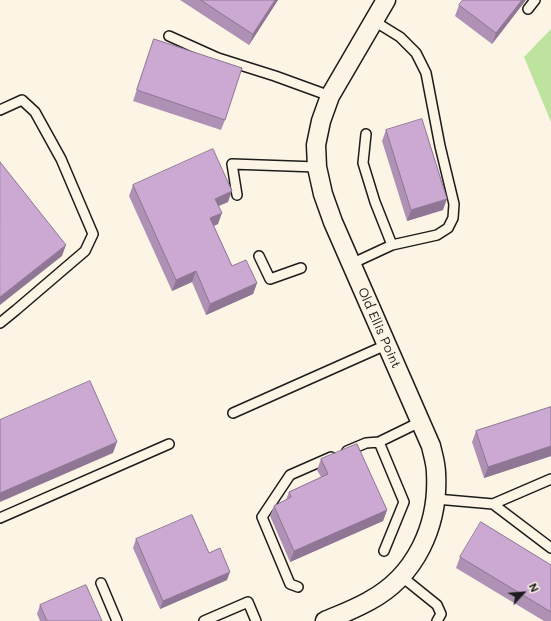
<!DOCTYPE html>
<html>
<head>
<meta charset="utf-8">
<style>
	body { margin:0 }
	#map { position:relative; width:551px; height:621px; overflow:hidden; background:#fcf5e5; font-family:Mali,sans-serif }
	canvas { display:block }
	.north { position:absolute; left:503px; top:573px; width:40px; height:40px; -webkit-text-stroke:3px #fcf5e5; paint-order:stroke; rotate:64deg; font-size:11px; font-weight:700; line-height:16px; text-align:center; color:#1c1c1c }
	.north::after { content:''; display:block; margin:auto; width:14px; height:18px; background:#1c1c1c; clip-path:polygon(50% 0,100% 100%,50% 72%,0 100%) }
</style>
</head>
<body>
<div id="map">
<canvas width="551" height="621"></canvas>
<div class="north">N</div>
</div>
<script>
const c = document.querySelector('canvas').getContext('2d');
c.lineJoin = 'round';
function paint(path, color) { c.fillStyle = color; c.fill(path, 'evenodd'); }
function trace(path, color, width, dash) { c.strokeStyle = color; c.lineWidth = width; c.lineCap = dash ? 'butt' : 'round'; c.setLineDash(dash || []); c.stroke(path); }
function drawText(font, color, halo, rows, align = 'center') {
  c.font = font + ' Mali,sans-serif'; c.lineWidth = 4; c.setLineDash([]); c.textBaseline = 'middle'; c.strokeStyle = halo; c.fillStyle = color; for (const [text, x, y, turn = 0] of rows) {
    c.save(); c.translate(x, y); c.rotate((+turn || 0) * Math.PI / 180); c.textAlign = isNaN(turn) ? turn : align; if (halo) c.strokeText(text, 0, 0); c.fillText(text, 0, 0); c.restore();
  }
}
const green = new Path2D(`
	M551 29V122L524 57Z`);
const service = new Path2D(`
	M528 9 535 0
	M374 21 400 37 416 53 426 73 440 146 454 204 453 218 448 228 437 235 392 245
	M169 36 218 58 275 76 330 96
	M0 110 22 100 35 112 61 159 93 234 85 251 16 310 0 323
	M237 195 232 164 317 167
	M259 256 270 279 301 268
	M351 264 392 245 375 202 363 163 366 134
	M233 413 386 345
	M379 442 404 502 384 551
	M347 451 366 443 379 442 420 422
	M436 499 493 504 551 479
	M493 504 551 548
	M0 518 169 444
	M401 576 437 605 441 614 437 621
	M101 583 117 621
	M298 587 290 584 262 517 290 475 331 457
	M204 621 248 602 256 621`);
const minor = new Path2D(`
	M325 621C339 615 355 609 369 601 416 576 439 525 436 473 436 464 433 455 431 446L333 222 323 194 317 167 316 145 321 121 330 96 386 0`);
const wall = new Path2D(`
	M180 0H278L249 45Z
	M526 0 492 44 455 16 459 5Z
	M154 39 225 120 221 130 133 101Z
	M386 130 443 210 407 221 382 141Z
	M133 185 228 202 219 206 218 224 214 226 232 266 257 283 253 294 206 315 192 282 172 291 129 196Z
	M551 407V456L484 478 472 442 476 431Z
	M321 459 387 510 383 521 290 562 270 516 274 506 286 500 289 492 321 477 317 470Z
	M136 539 209 553 227 580 160 609 133 548Z
	M460 557 551 565V621H544L456 568Z
	M40 605 102 621H40L37 614Z`);
const shadedWall = new Path2D(`
	M275 0H278L249 45 253 34Z
	M522 0H526L492 44 496 33Z
	M232 191 228 202 211 209 215 199Z
	M447 199 443 210 407 221 411 210Z
	M222 213 218 224 206 229 210 218Z
	M66 245 62 256 0 305V297Z
	M196 271 192 282 172 291 176 280Z
	M257 283 253 294 206 315 210 304Z
	M117 442 113 453 0 502V493Z
	M551 446V456L484 478 488 467Z
	M387 510 383 521 290 562 294 551Z
	M230 572 227 580 160 609 163 601Z`);
const building = new Path2D(`
	M201 0H275L253 34Z
	M463 0H522L496 33 459 5Z
	M154 39 242 68 225 120 137 90Z
	M422 119 447 199 411 210 386 130Z
	M213 149 232 191 215 199 222 213 210 218 232 266 246 260 257 283 210 304 196 271 176 280 133 185Z
	M0 162 66 245 0 297Z
	M90 381 117 442 0 493V420Z
	M551 407V446L488 467 476 431Z
	M357 444 387 510 294 551 274 506 291 497 289 492 328 474 321 459Z
	M192 515 209 553 220 548 230 572 163 601 136 539Z
	M481 522 551 565V612L460 557Z
	M86 585 102 621H47L40 605Z`);
const streetNames = [
	["Old Ellis Point",379,328,66]
];
paint(green, '#bde39f');
trace(service, '#1c1c1c', 12);
trace(minor, '#1c1c1c', 21);
trace(service, '#fcf5e5', 9);
trace(minor, '#fcf5e5', 18);
paint(wall, '#af91b5');
paint(shadedWall, '#8e7694');
paint(building, '#cba9d3');
trace(building, '#8e7694', 1);
drawText('13px', '#1c1c1c', '#fcf5e5', streetNames);
</script>
</body>
</html>
